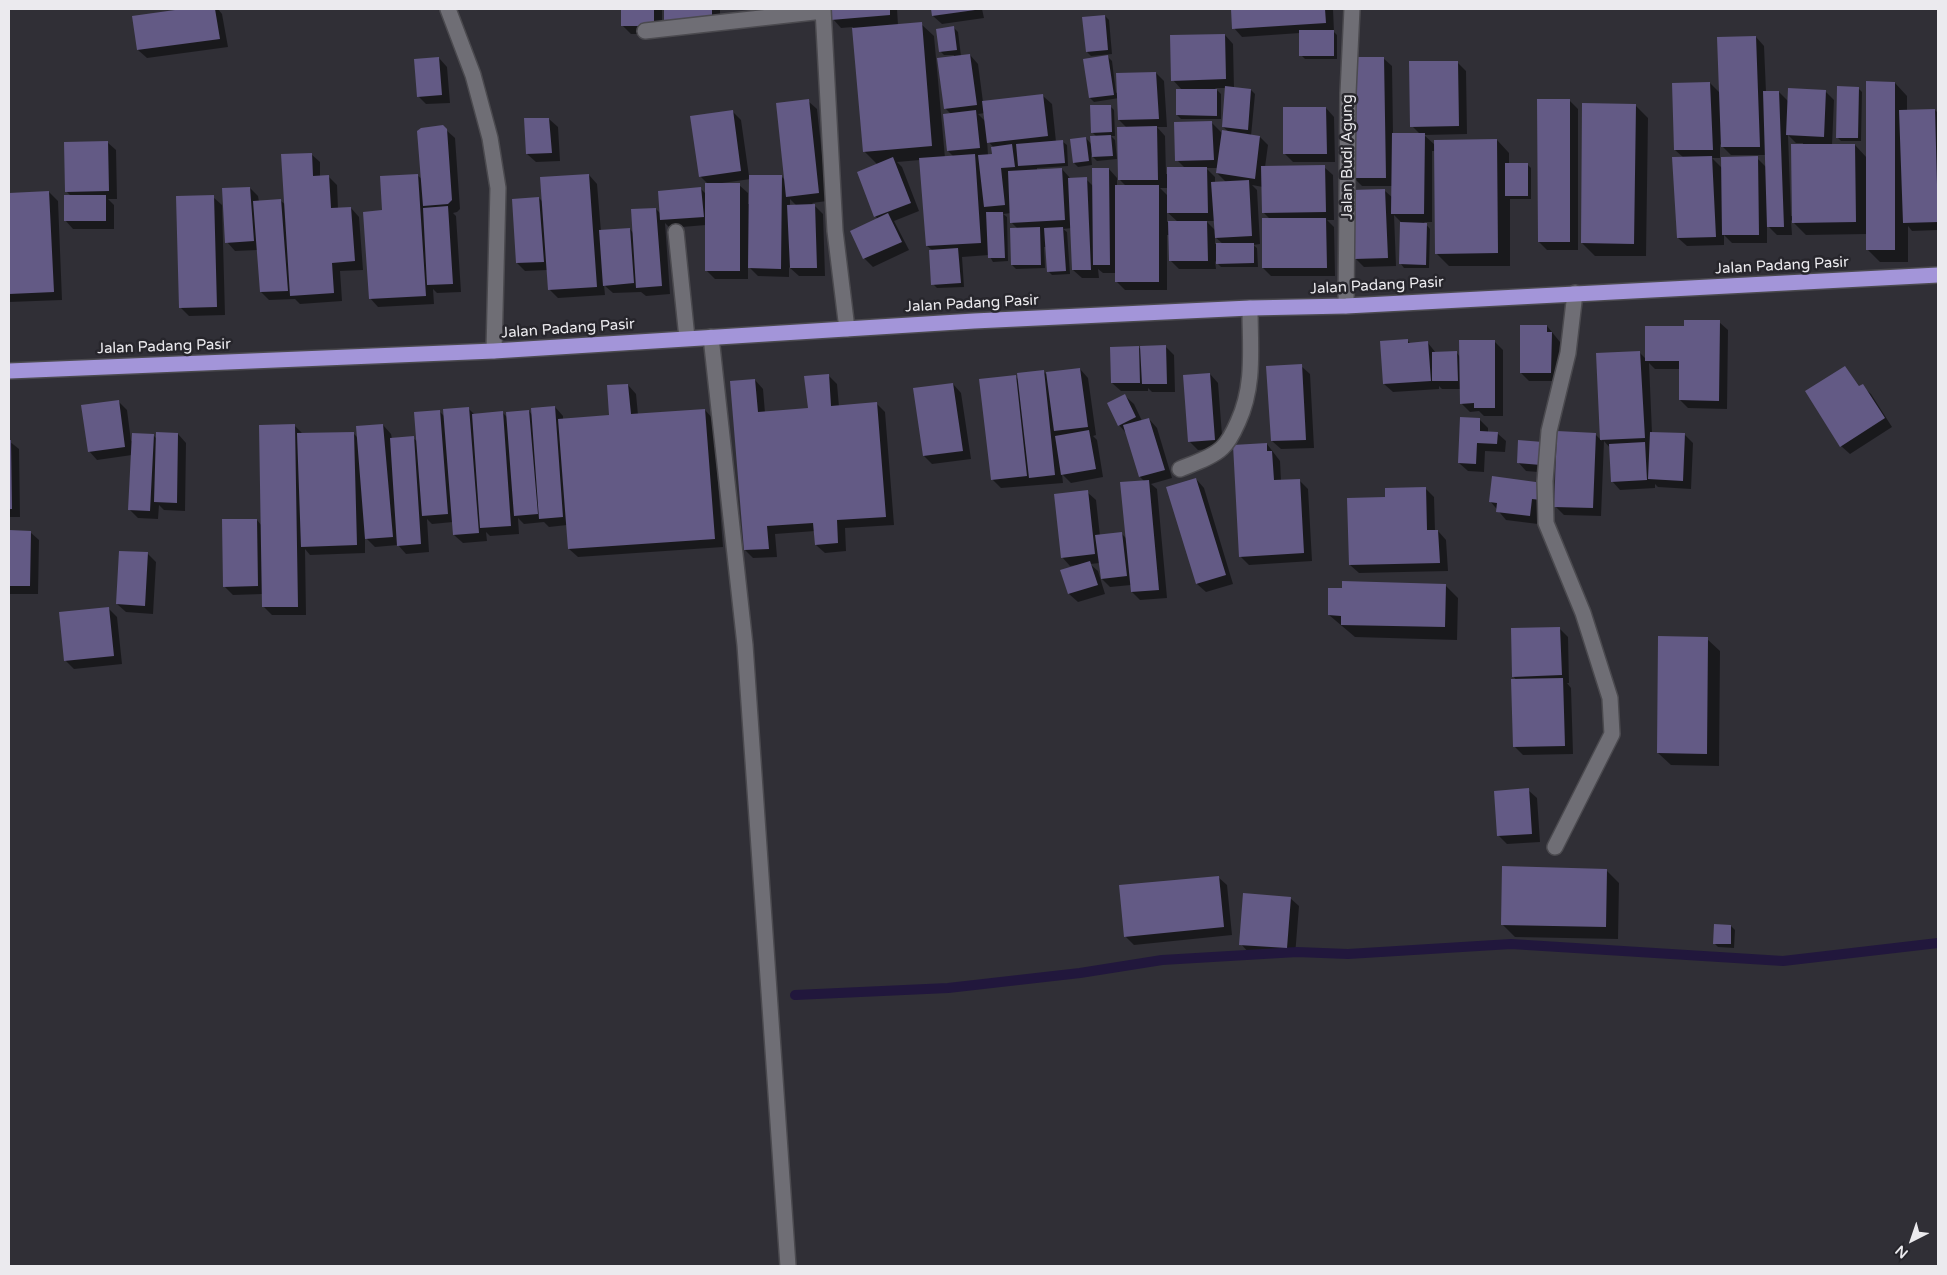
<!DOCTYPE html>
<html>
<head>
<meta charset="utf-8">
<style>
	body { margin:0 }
	#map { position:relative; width:1947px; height:1275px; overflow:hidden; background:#302f36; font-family:"Varela Round",sans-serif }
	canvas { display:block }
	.frame { position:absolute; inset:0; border:10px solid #ebeaee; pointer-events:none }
	.north { position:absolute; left:1887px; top:1215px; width:50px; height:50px; -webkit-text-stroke:4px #27262c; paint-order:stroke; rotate:221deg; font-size:14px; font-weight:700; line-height:20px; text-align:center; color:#ebeaee }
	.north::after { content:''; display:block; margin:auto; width:18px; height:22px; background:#ebeaee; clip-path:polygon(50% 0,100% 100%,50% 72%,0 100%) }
</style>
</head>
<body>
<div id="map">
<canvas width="1947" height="1275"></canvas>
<div class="frame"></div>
<div class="north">N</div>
</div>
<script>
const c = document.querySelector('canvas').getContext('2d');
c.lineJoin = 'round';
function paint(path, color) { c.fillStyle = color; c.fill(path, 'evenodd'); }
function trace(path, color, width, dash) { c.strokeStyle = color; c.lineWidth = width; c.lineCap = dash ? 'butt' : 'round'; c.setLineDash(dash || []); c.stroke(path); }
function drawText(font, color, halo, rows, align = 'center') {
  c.font = font + ' "Varela Round",sans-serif'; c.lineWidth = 5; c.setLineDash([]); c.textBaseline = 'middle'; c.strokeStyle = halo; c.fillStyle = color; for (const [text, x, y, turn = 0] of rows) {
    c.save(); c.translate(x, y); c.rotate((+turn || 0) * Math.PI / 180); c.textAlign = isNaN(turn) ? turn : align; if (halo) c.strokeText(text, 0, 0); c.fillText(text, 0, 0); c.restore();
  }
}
const shadow = new Path2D(`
	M190 9H218L222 14 228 47 147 58 138 50 133 17Z
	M622 9H662V34H631L622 25Z
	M665 9H720V29H673L665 21Z
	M832 9H897L898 25 921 24 934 36 945 158 954 157 948 151 951 114 945 108 954 57V55H944L940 51 954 28 958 32 961 56 970 55 978 64 983 102 1043 96 1052 104 1056 142H1063L1067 145 1068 166 1037 168V171L1062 169 1070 178 1086 179 1093 186 1109 169 1117 178V186H1126L1120 180 1127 128 1119 120V98L1094 102 1090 98 1108 57 1112 61 1116 93 1156 73 1164 81 1167 127H1157L1165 136 1166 174H1168L1185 168 1177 160 1212 123 1222 133 1229 132 1223 127 1226 88H1215L1221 94V119H1181L1177 115 1182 90 1173 80 1225 35 1233 44 1234 89 1251 90 1255 94 1251 136 1260 137 1268 145 1265 167H1324L1333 175 1334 220H1327L1334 227 1335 276H1271L1263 268 1270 219 1263 212V187L1252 185 1257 190 1260 244 1253 245 1257 248 1258 267H1221L1215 261 1216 269H1179L1170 260 1169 235H1167V290H1125L1117 282V273H1103L1098 269 1099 278H1082L1073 270 1072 228 1063 229 1067 232 1070 274 1052 275 1048 271 1046 247H1044L1045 268 1016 269 1012 265 1018 229 1011 222V213L1003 214 1007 217 1008 261 993 262 989 255 962 257 964 287 937 288 933 284 932 250 927 246 920 160 897 162 902 167 919 211 894 221 909 250 873 267 864 258 878 219 875 216 878 165 864 151 853 27 841 28 833 19ZM985 113 986 122 978 114ZM987 140 994 148 993 155H988ZM1206 168H1218L1217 173 1227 183H1215V177ZM1160 188H1168V196ZM1167 212 1178 222H1167ZM1206 221H1215L1216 231ZM1215 237 1223 244H1215Z
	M932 9H982L984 18 942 24 933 16Z
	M1184 9H1221L1185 10Z
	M1232 9H1333L1334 32 1337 35V59H1305L1301 55 1300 33 1242 37 1234 28Z
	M1105 16 1109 20 1112 54 1091 56 1087 52Z
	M1756 37 1764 46 1766 92H1779L1789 102 1825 91 1834 100 1832 145H1855L1867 158 1895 83 1907 96V111L1935 110 1938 113V230L1912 231 1908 226V262H1880L1868 250V234L1806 235 1791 220 1792 235H1777L1767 225V243H1732L1724 235V245L1687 246 1678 238 1684 158 1675 150 1710 83 1721 94ZM1788 135 1796 143H1803L1793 216H1791ZM1720 144 1731 155H1766V167L1757 158 1722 168 1712 158H1720Z
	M439 58 447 67 450 103 426 104 418 96Z
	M1383 58 1392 66 1393 134H1420L1412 126 1457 62 1466 71 1467 134 1424 135 1435 145 1497 140 1509 153V164H1527L1531 168V199H1510V266H1449L1436 253 1435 151H1432V222H1424L1430 229 1429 268H1404L1401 264V222L1394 215 1396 266 1364 267 1355 258 1385 191 1393 198V186H1362L1354 178Z
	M1858 88 1862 92 1861 141H1841L1837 137Z
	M1569 100 1578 109V250H1547L1539 242Z
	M808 101 817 109 827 201 812 203 823 214 825 276H799L789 267V277L758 276 748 266V279H715L706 270V225L670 228 665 223 670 294 646 296 641 292 613 293 604 285 605 295 558 298 549 289 548 270 525 271 517 263 539 198 543 202 589 175 597 184 601 232 630 229 633 233 656 209 661 214 701 189 706 194 708 184 700 176 733 112 741 120 749 176H781L786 181ZM751 179 750 204H748V193L739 185H722V183ZM790 199 797 206H790Z
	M1635 105 1648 118 1646 256H1595L1582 243Z
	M1110 106 1114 110 1115 136H1111L1115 140 1117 159 1097 161 1091 155 1092 165 1078 167 1074 163 1086 138 1092 145 1097 137 1092 132Z
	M1326 108 1334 117 1335 162H1293L1285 154Z
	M549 119 558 127 560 161 536 162 527 154Z
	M446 130 455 138 460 209 457 212 453 213 456 216 461 292 437 293 433 289 434 304 378 307 370 298 384 212 417 175 422 179Z
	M107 142 116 150 117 199H108L114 205V229H73L65 220 71 196 66 191Z
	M311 154 320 162V177L328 176 337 185 338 209 351 208 359 217 363 270 340 271 342 301 300 304 295 299 269 300 261 292 258 250 235 251 227 242 250 188 258 196 259 202 281 201 286 205Z
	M49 192 58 201 62 300 9 302V194Z
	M213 197 222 205 225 315 189 316 181 308Z
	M1719 322 1728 330 1727 409 1688 408 1680 400V369H1655L1649 363 1652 433 1684 434 1693 443 1691 489 1658 487 1655 484V488L1620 490 1612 481 1610 448 1604 441 1601 516 1564 515 1555 506 1595 434 1602 441 1597 354 1640 353 1646 359 1685 327Z
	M1547 326 1560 342 1559 381H1529L1521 373Z
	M1407 340 1411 344 1428 343 1436 353H1457L1460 357 1494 341 1503 350V416H1484L1479 411 1470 412 1461 403V389H1442L1439 386V389L1393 392 1384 384Z
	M1165 346 1174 355 1175 392H1152L1148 388V391H1121L1112 383 1138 347 1142 350Z
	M1301 366 1310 374 1314 448 1281 449 1272 441Z
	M1845 367 1860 387 1862 386 1871 394 1892 427 1850 454 1841 446Z
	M1080 369 1088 378 1096 435 1093 436 1097 440 1103 477 1071 483 1062 474 1063 483 1001 488 992 479 1015 376 1019 380 1043 371 1046 374Z
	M1210 374 1218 383 1223 448 1198 450 1189 441Z
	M828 375 837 384 839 407 877 404 885 412 894 525 845 528 846 551 825 553 816 545 815 531 775 534 777 557 753 558 745 550 755 380 763 389 765 413 809 409Z
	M953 384 961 393 971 459 932 464 924 456Z
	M628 385 636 394 638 415 705 410 713 419 723 547 578 557 569 549 567 525 549 527 544 522 524 524 518 518 519 534 490 536 486 532 487 541 463 543 454 535 453 522 432 524 427 519 429 552 406 554 398 545 375 547 365 537V553L310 555 305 549 306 615H272L263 606V594L233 595 224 586 257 520 262 526 294 425 303 434H354L358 438 383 425 391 434 392 439 413 438 418 442 440 412 444 416 468 408 475 415 502 412 508 418 529 411 533 416 555 407 563 416V420L610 416Z
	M1125 396 1134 404 1142 421 1149 419 1157 428 1172 478 1151 484 1157 489 1167 598 1140 600 1132 592 1131 585 1110 587 1102 579 1100 563 1090 564 1098 571 1105 594 1078 602 1069 594 1078 565 1070 566 1062 557 1087 492 1096 500 1100 536 1122 534 1127 539 1144 481 1140 477 1126 433 1119 425Z
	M118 401 127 410 131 441 154 436 157 439 178 434 186 443 185 511 164 510 159 505 158 519 138 518 129 509 132 455 97 460 89 451Z
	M1480 420 1488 428V432L1497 433 1506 441 1505 452 1485 451 1484 472 1468 471 1459 463Z
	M9 441 19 449 20 517H9Z
	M1519 441 1550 473 1526 471 1518 462Z
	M1267 444 1280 461 1281 481 1299 480 1308 489 1312 561 1249 565 1240 556Z
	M1196 479 1204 488 1233 584 1206 592 1197 584Z
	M1425 488 1434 497 1435 531H1438L1446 540 1448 571 1359 573 1350 565 1387 498Z
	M1551 493 1541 507 1538 524 1506 520 1490 501Z
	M9 531 30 532 39 540 38 594H9Z
	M147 553 156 562 153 614 126 612 117 604Z
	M1445 585 1458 598 1457 640 1355 637 1329 615Z
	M109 609 117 617 122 664 74 669 65 660Z
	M1560 629 1568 637 1569 683H1567L1571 688 1573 754 1523 755 1515 747 1517 681 1513 676Z
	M1707 639 1720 651 1719 766 1671 765 1658 753Z
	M1528 790 1537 798 1540 842 1507 844 1498 835Z
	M1607 871 1619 883 1618 939 1515 937 1502 924Z
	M1218 877 1227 885 1232 935 1134 945 1125 936Z
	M1290 898 1299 906 1295 956 1249 953 1241 944Z
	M1731 926 1735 930 1734 948 1718 947 1714 943Z`);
const stream = new Path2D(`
	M795 995 948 988 1080 973 1162 960 1297 952 1348 954 1511 944 1783 961 1938 943`);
const building = new Path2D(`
	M182 9H215L220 39 137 50 132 16Z
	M621 9H654V26H621Z
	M664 9H712V21H664Z
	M831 9H890V15L831 20Z
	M931 9H975V10L932 16Z
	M1231 9H1325L1326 23 1232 29Z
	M1105 15 1108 50 1086 52 1082 17Z
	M922 22 932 146 863 152 852 28Z
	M954 26 957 50 939 52 936 29Z
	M1299 30H1334V56H1299Z
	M1225 34 1226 79 1171 81 1170 35Z
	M1756 36 1760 147H1721L1717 37Z
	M970 54 977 105 944 109 937 58Z
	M1108 55 1114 95 1089 98 1083 59Z
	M439 57 442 95 417 97 414 59Z
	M1350 57H1384L1386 178H1353Z
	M1409 61H1458L1459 126 1410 127Z
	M1156 72 1159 119 1118 120 1116 73Z
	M1866 81 1895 82V250H1866Z
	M1710 82 1713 150H1674L1672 83Z
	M1225 86 1251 89 1248 130 1222 127Z
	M1837 86 1859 87 1858 138H1836Z
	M1788 88 1826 90 1824 137 1786 135Z
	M1176 89H1217V116L1176 115Z
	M1763 91H1779L1784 227H1767Z
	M1043 94 1048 136 987 143 982 101Z
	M809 99 819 193 786 197 776 103Z
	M1537 99H1570V242H1538Z
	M1582 103 1636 104 1634 244 1581 243Z
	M1090 105H1111L1112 132 1091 133Z
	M1283 107H1326L1327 154H1283Z
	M1935 109 1938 222 1903 223 1899 110Z
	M733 110 741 171 699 177 690 116Z
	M976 110 980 148 947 151 943 114Z
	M524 118H549L552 153 526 154Z
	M1212 121 1214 160 1175 161 1174 122Z
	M443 125 447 129 452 200 448 204 423 206 417 131 421 128Z
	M1157 126 1158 180H1118L1117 127Z
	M1222 130 1260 136 1255 179 1216 173Z
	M1392 133H1425L1424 214H1391Z
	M1111 135 1113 156 1092 157 1090 136Z
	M1086 137 1089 161 1073 163 1070 139Z
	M1497 139 1498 253 1435 254 1434 140Z
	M1063 140 1065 163 1018 166 1016 144Z
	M108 141 109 191 65 192 64 142Z
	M1012 144 1015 167 1001 168 1005 205 984 207 978 155 992 154 991 147Z
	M1791 144H1855L1856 222 1792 223Z
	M312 153 313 176 329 175 331 208 351 207 355 261 332 263 334 293 290 296 281 154Z
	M975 154 981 243 926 246 919 158Z
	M1712 156 1716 237 1677 238 1672 157Z
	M1758 156 1759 235H1722L1721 157Z
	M893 157 911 203 874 217 857 172Z
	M1505 163H1528V196H1505Z
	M1325 165 1326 212 1262 213 1261 166Z
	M1167 167H1207L1208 213H1167Z
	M1062 168 1065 220 1010 223 1008 171Z
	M1092 168H1109L1110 265H1093Z
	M418 174 426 296 369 299 363 212 382 210 380 176Z
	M589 174 597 287 548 290 540 177Z
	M749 175H782L781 269 748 268Z
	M1087 177 1091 270H1072L1068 178Z
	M1249 180 1252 236 1215 238 1211 182Z
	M705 183H740V271H705Z
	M1115 185H1159V282H1115Z
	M250 187 254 241 225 243 222 188Z
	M701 187 704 217 660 220 658 191Z
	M1385 189 1388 258 1354 259 1351 190Z
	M49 191 54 292 9 294V193Z
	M64 195H106V221H64Z
	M214 195 217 307 179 308 176 196Z
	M539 197 544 262 516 263 512 199Z
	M281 199 288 291 260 292 253 201Z
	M815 204 817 268H790L787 205Z
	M448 206 453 284 427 285 423 208Z
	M656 208 662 286 636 288 631 209Z
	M986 212H1003L1005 258H988Z
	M888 213 902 242 863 259 850 231Z
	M1262 218H1326L1327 268H1262Z
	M1168 221H1207L1208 261H1169Z
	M1400 222 1427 223 1426 265 1399 264Z
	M1040 227 1041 265H1011L1010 228Z
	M1063 227 1066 271 1047 272 1044 228Z
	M630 228 634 283 603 286 599 230Z
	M1216 243H1254V263L1216 264Z
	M958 248 961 283 931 285 929 250Z
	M1684 320H1720L1719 401 1679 400V361H1645V326H1684Z
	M1520 325H1547V332H1552L1551 373H1520Z
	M1408 339V343L1428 341 1431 381 1383 384 1380 341Z
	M1459 340H1495V408H1474V403L1460 404Z
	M1166 345 1167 384H1142L1140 346Z
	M1139 346 1140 383H1111L1110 347Z
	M1457 351 1458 381H1432V352Z
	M1640 351 1645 438 1600 440 1596 353Z
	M1302 364 1306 440 1271 441 1266 366Z
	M1845 366 1859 386 1863 384 1885 418 1840 447 1805 391Z
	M1080 368 1088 427 1054 431 1046 372Z
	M1044 370 1055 475 1029 478 1017 373Z
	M1210 373 1215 440 1188 442 1183 375Z
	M829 374 831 406 877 402 886 517 837 520 838 543 815 545 813 523 767 526 769 549 744 550 730 381 755 379 758 412 808 408 804 376Z
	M1016 375 1027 476 991 480 979 379Z
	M953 383 963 451 923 456 913 388Z
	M628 384 631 414 705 409 715 539 568 549 558 419 609 415 607 385Z
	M1125 394 1136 417 1118 426 1107 403Z
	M119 400 125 447 88 452 81 405Z
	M555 406 563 517 539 519 531 408Z
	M469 407 479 533 453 535 443 409Z
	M440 410 448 514 422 516 414 412Z
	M529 410 538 514 514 516 506 412Z
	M503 411 511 526 480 528 472 414Z
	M1460 417 1480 418V431L1498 432 1497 444 1477 443 1476 464 1458 463Z
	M1149 418 1165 470 1139 477 1123 425Z
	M295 424 298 607H262L259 425Z
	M383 424 393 537 365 539 356 426Z
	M1089 430 1096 469 1061 475 1055 436Z
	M1557 431 1596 433 1593 508 1554 507Z
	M156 432 178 433 177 503 154 502Z
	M354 432 357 545 301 547 297 433Z
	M1650 432 1685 433 1683 481 1648 479Z
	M132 433 154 434 150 511 128 510Z
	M414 436 421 544 397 546 390 438Z
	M9 440H11L12 509H9Z
	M1518 440 1543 442 1541 465 1517 463Z
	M1645 442 1647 480 1611 482 1609 444Z
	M1267 443V451H1272L1274 480 1300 479 1304 553 1239 557 1233 445Z
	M1492 476 1543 483 1541 500 1532 499 1530 516 1496 512 1497 503 1489 502Z
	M1196 478 1226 575 1196 584 1166 487Z
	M1149 480 1159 590 1131 592 1120 482Z
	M1426 487 1427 530H1438L1440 563 1349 565 1347 498 1385 497V488Z
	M1088 490 1095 554 1061 558 1054 494Z
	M222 519H257L258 586 223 587Z
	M9 530 31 531 30 586H9Z
	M1122 532 1127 576 1101 579 1095 535Z
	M119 551 148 552 145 606 116 604Z
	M1090 561 1098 585 1068 594 1060 570Z
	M1342 581 1446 584 1445 627 1341 625V616L1328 615V588H1342Z
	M109 607 114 656 64 661 59 612Z
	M1560 627 1562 675 1512 677 1511 628Z
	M1658 636 1708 637 1707 754 1657 753Z
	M1563 678 1565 746 1513 747 1511 679Z
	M1529 788 1532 834 1497 836 1494 791Z
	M1502 866 1607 869 1606 927 1501 925Z
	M1219 876 1224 927 1124 937 1119 885Z
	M1243 893 1291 897 1287 948 1239 945Z
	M1714 924 1731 925V944H1713Z`);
const minor = new Path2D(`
	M448 9 473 75 490 138 498 188 494 351
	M823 9 835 231 847 329
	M645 31 823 11
	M676 232 687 338
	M1346 306 1348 93 1352 9
	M711 337 745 645 788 1266
	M1180 469C1192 464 1213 457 1222 448 1229 442 1234 431 1238 422 1255 385 1250 348 1250 308
	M1555 847 1612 734 1610 698 1583 613 1546 523 1545 481 1549 431 1568 353 1575 293`);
const highway = new Path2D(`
	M9 371 494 351 974 321 1250 308 1346 306 1938 275`);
const streetNames = [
	["Jalan Budi Agung",1348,157,-90],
	["Jalan Padang Pasir",1782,266,-3],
	["Jalan Padang Pasir",1377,286,-3],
	["Jalan Padang Pasir",972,304,-3],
	["Jalan Padang Pasir",568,329,-4],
	["Jalan Padang Pasir",164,347,-2]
];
paint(shadow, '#0007');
trace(stream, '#21173c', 10);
paint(building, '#635a85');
trace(minor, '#4b4a4f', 18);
trace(highway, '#4b4a4f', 18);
trace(minor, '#6f6e75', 15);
trace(highway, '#a395d9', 15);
drawText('15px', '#ebeaee', '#27262c', streetNames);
</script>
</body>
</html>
